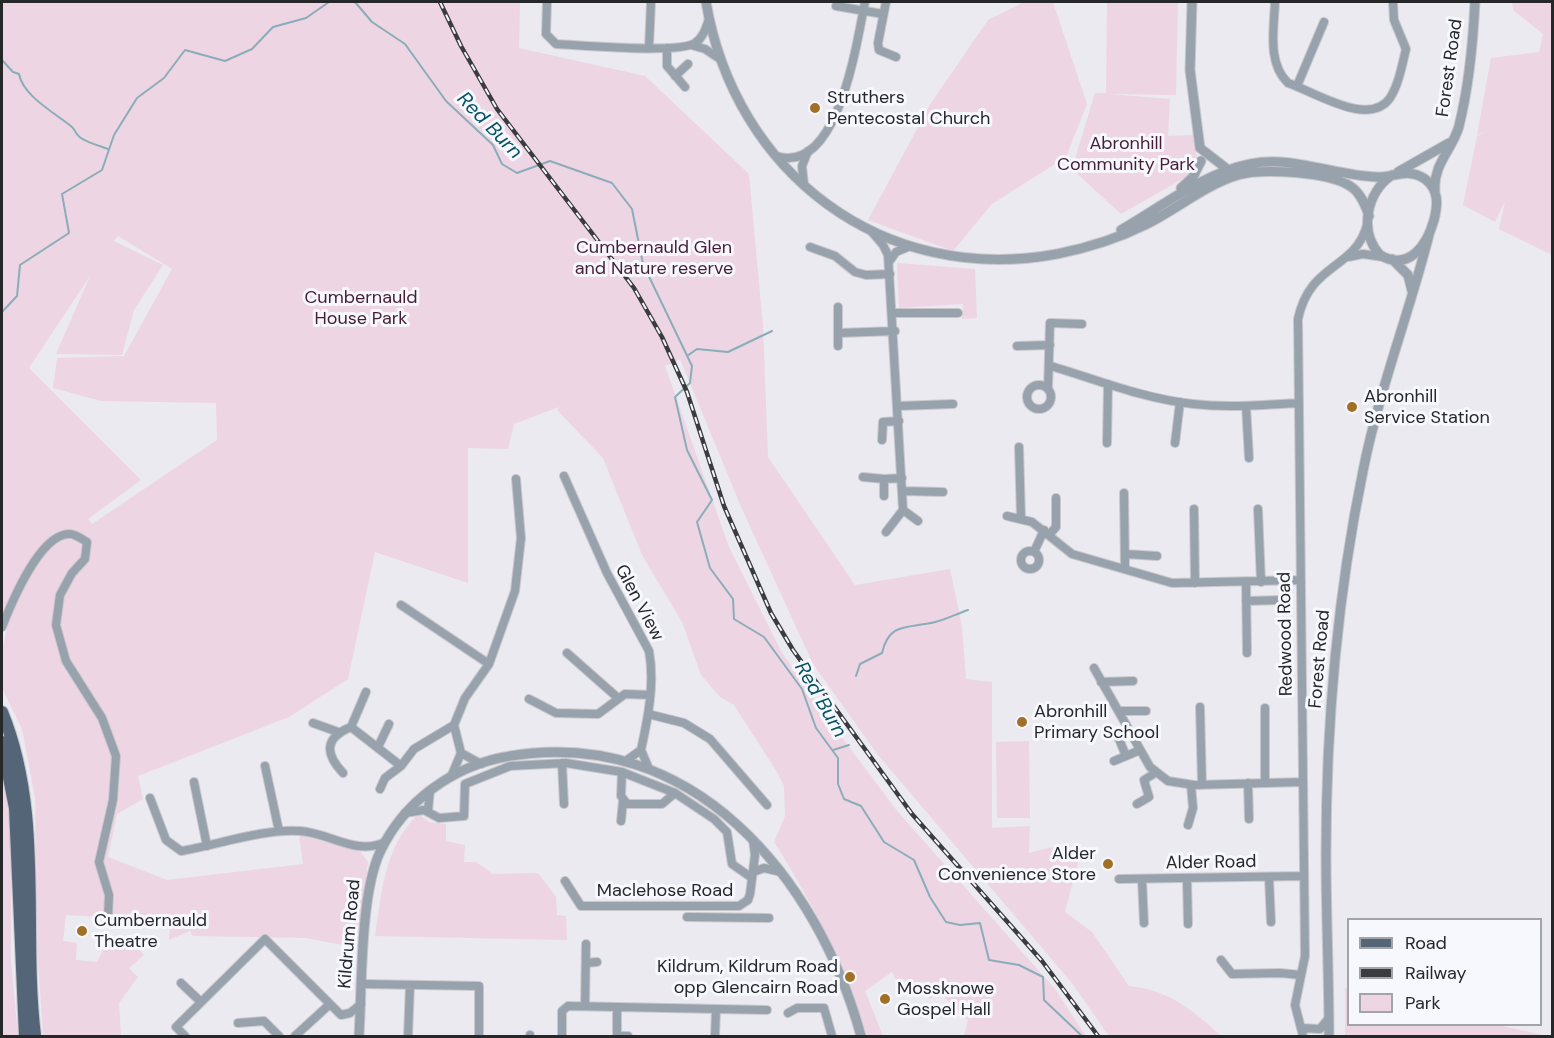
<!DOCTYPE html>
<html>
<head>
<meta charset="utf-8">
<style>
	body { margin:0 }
	#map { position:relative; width:1554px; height:1038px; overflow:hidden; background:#eaeaf0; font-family:"DM Sans",sans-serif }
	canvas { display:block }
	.frame { position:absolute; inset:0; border:3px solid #262729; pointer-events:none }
	.legend { position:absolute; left:1347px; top:918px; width:195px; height:108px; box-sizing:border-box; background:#f7f8fe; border:2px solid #a3a4a9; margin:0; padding:8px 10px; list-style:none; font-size:18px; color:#262729 }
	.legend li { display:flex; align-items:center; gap:12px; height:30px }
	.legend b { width:30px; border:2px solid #a3a4a9 }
</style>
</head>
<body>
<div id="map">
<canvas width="1554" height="1038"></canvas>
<div class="frame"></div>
<ul class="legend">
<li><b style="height:8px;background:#546577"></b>Road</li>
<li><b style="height:8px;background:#3b3c3f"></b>Railway</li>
<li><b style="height:16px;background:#eed5e4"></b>Park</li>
</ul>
</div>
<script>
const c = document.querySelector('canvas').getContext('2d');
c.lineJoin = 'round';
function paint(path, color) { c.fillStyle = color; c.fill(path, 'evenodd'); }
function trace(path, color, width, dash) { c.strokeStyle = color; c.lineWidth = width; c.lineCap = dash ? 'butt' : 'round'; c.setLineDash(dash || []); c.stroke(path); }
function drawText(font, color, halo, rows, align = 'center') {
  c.font = font + ' "DM Sans",sans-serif'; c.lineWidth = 6; c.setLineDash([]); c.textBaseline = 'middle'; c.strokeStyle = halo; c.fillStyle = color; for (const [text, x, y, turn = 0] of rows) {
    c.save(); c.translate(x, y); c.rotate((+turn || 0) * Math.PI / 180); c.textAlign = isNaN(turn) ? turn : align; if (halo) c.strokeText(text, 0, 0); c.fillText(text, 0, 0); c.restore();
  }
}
const green = new Path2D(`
	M2 2H520L519 48 645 76 749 174 763 326 768 457 855 585 950 569 962 626 966 679 992 682V828L1030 826 1029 853 1053 847 1059 854 1079 859 1065 912 1092 932 1129 986C1169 990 1193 1010 1221 1036H1109L1071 982 878 755 813 664 742 509 680 359 665 366 729 547 781 651 837 731 898 812 1055 989 1086 1036H964L968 1020 940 993 929 999 923 981 910 988 904 979 897 982 892 972 865 991 883 1036H867C845 967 813 903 774 842L785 816 784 786 777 772 734 705 720 697 701 675 682 622 642 555 603 458 557 410 559 407 514 424 508 449 468 448V583L375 552 348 679 289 717 138 776 143 799 117 814 108 857 167 880 303 864 299 835 360 851 368 862 358 948 306 938 193 936 190 931 169 940 170 921 66 915 63 941 77 943 76 960 97 962 105 946 138 948 144 955 129 968 138 977 119 1003 121 1036H43L37 945 35 798 22 729 2 688V652L8 623 2 617ZM118 236 172 269 124 356 57 358 53 388 101 401 216 403 217 440 92 524 88 519 141 480 29 368 90 276 56 354 122 355 134 310 163 265 114 241Z
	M1024 2H1053L1087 104 1066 157 992 204 953 251 868 220 931 103 988 20Z
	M1107 2H1178L1176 95 1109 94 1170 99 1168 136 1193 135 1197 157 1193 173 1121 214 1072 169 1095 93H1106Z
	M1512 2H1552V255L1499 229 1505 201 1495 222 1463 205 1477 136 1486 131 1477 135 1491 58 1539 52 1543 34 1513 10Z
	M897 263 975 269 977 318 962 319 963 304 899 308Z
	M1029 741 1030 818H997L996 742Z
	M2 757 11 840V961L18 1036H2Z
	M418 814 429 822 446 824V841L465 845 464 862H476L493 874 538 873 556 897 557 915 566 916 567 940 375 936C382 891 384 848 418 814Z
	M1345 988 1348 989V1024L1497 1025 1547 1036H1345Z`);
const stream = new Path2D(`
	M355 2 372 22 405 44 446 101 493 145 502 164 517 173 550 161 612 183 632 209 643 264 692 366 690 383 675 397 687 450 712 500 697 522 710 568 733 599 734 619 764 637 802 689 816 728 838 758V784L844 799 861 806 884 842 914 860 930 897 946 922 960 925 980 923 989 960 1019 965 1043 977 1044 1000 1082 1036
	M2 60 13 72 19 74C23 96 55 113 72 127 75 130 77 136 81 138 88 143 100 146 108 149
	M2 312 17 296 20 265 69 233 62 194 102 170 114 135 137 98 164 78 185 50 225 61 252 49 273 27 306 18 329 2
	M687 356 697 349 728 352 772 331
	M856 676 860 664 882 653C889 623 906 628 931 623 943 621 956 614 968 610
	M833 750 849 745`);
const minor = new Path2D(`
	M547 2 546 34 556 44C581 45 679 54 695 43 703 38 706 28 709 19
	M886 2 878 43 879 50 896 57
	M1275 2C1274 29 1267 63 1288 83 1315 92 1369 128 1390 98 1399 84 1402 65 1406 49L1394 20 1393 2
	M836 6 883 14
	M691 45 705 49 720 59
	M649 47 651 2
	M667 48V66L685 87
	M675 76 688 64
	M1297 86 1324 22
	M776 156C839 176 857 40 865 2
	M804 185 802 166 808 151
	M871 231 883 245 888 255 903 510 886 532
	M810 247 835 256 855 272 866 275 890 274
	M1348 257 1363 254 1383 257
	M889 262 896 252 908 247
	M838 307V346
	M893 313H958
	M839 333 895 331
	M1017 346 1050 345
	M1051 366C1097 380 1145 399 1193 404 1228 408 1263 405 1298 403
	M1027 397a12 12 0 1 1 24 0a12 12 0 1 1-24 0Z
	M1048 389 1050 323 1082 324
	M898 406 953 404
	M1246 406 1249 458
	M882 440 883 422 899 421
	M1107 443 1108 384
	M1175 443 1180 402
	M1019 447 1021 518
	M564 476 607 573 649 651C655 683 648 718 641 750L627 760
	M863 477 884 479
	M902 491 943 492
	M1124 493 1125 569
	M884 496V479L902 478
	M1194 509 1195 583
	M1258 509 1261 582
	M903 510 918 521
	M1007 516 1032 522 1072 554 1172 583 1300 580
	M1049 535 1056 527V498
	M1021 560a9 9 0 1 1 18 0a9 9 0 1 1-18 0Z
	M1034 552 1044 530
	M1125 554 1157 556
	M1246 582 1247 653
	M1246 601 1282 600
	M401 605 489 664
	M2 627C11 604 40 533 70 534 75 534 82 539 87 542L85 559 72 573 60 595 56 625 66 661 102 718 116 756 113 800 99 862 109 895 108 917
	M567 653 618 698
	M1094 668 1150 767 1168 781 1194 785 1303 782
	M1101 682 1133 681
	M529 699 556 713 598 714 625 694 650 695
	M1200 707 1202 785
	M1265 708V782
	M1119 711H1146
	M648 714 684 723 710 739 767 805
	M313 723 338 732
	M351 727 366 692
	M1117 734 1126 756 1140 750
	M378 747 389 724
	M641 750 649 769
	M461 753 481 764
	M1114 761 1126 756
	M562 763 564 804
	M265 766 279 831
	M622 772 621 796 627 804H662L675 793
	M343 773C325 754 324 738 351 727L401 766
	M451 777 461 753 454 725 465 698 489 664 515 591 521 538 516 479
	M194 782 207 846
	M1248 783 1249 819
	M380 789 385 778 401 766 414 749 454 725
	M150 798 166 840 181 851C216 845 266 828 300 831 330 833 357 856 385 842
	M1137 804 1149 797 1144 780 1155 773
	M428 811 430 790
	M405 813 424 810 439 818 464 816 465 784 510 766 566 763 622 772 675 793 714 819 727 832 732 864 752 878
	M621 821 623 801
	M1188 825 1193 808 1191 785
	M753 872 764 868 781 872
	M1269 877 1271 922
	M1119 879 1303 876
	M1142 879 1144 923
	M1187 879 1188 924
	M565 881 581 906H739L748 900 750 894 755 855 753 840
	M687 917 769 918
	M1221 960 1232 974 1280 973 1301 975
	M586 963 597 962
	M181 983 201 1002
	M362 984 479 986V1036
	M585 1006 586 944
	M617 1009V1036
	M788 1013 797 1008H824L832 1036
	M238 1023 264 1021 279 1036
	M1301 1028 1320 1029 1329 1018
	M530 1035V1036
	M185 1036 176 1027 265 939 341 1015 350 1013 361 1004
	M295 1036 330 1004
	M408 1036 410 985
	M562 1036V1011L568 1006 767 1010
	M617 1036H628
	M715 1036 716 1009
	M1303 1036 1295 1005 1305 956 1298 319C1310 262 1355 270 1367 225`);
const tertiary = new Path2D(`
	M706 2C735 173 883 286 1057 254 1087 248 1119 238 1147 224 1177 209 1205 185 1238 175 1263 168 1328 172 1350 186 1360 192 1365 204 1369 216
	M1192 2 1190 70 1200 148 1231 172
	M1398 172 1449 143
	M1181 188 1193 177 1201 161
	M1435 190C1433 164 1453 149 1459 126 1469 86 1473 43 1475 2
	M1121 230C1163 206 1202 174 1250 164 1293 155 1335 176 1377 177 1394 178 1408 167 1425 179 1439 190 1438 204 1434 220 1427 245 1409 272 1380 255 1358 231 1367 192 1392 175
	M1392 259 1408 275 1412 291
	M359 1036C362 987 360 895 380 852 404 801 454 765 510 756 692 726 817 876 861 1036
	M1329 1036C1329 976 1326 915 1326 855 1326 726 1337 597 1363 471 1379 390 1409 314 1429 235`);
const primary = new Path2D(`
	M2 712C44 814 22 930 35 1036
	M2 742 15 808 25 1036`);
const rail = new Path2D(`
	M440 2 461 46 497 109 634 288 662 337 687 392 724 506 771 613 793 650 912 814 1042 961 1098 1036`);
const markers = [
	[815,108,6,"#a16f25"],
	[1352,407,6,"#a16f25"],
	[1022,722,6,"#a16f25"],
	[1108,864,6,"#a16f25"],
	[82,931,6,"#a16f25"],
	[850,977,6,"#a16f25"],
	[885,999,6,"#a16f25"]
];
const streetNames = [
	["Forest Road",1450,68,-82],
	["Glen View",639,603,62],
	["Redwood Road",1286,634,-91],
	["Forest Road",1320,659,-85],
	["Alder Road",1211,863,-1],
	["Maclehose Road",665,891],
	["Kildrum Road",350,934,-85]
];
const poiNames = [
	["Struthers",827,98],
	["Pentecostal Church",827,119],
	["Abronhill",1364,397],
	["Service Station",1364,418],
	["Abronhill",1034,712],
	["Primary School",1034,733],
	["Alder",1096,854,"right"],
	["Convenience Store",1096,875,"right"],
	["Cumbernauld",94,921],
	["Theatre",94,942],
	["Kildrum, Kildrum Road",838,967,"right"],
	["opp Glencairn Road",838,988,"right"],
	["Mossknowe",897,989],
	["Gospel Hall",897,1010]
];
const parkNames = [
	["Abronhill",1126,144],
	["Community Park",1126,165],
	["Cumbernauld Glen",654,248],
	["and Nature reserve",654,269],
	["Cumbernauld",361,298],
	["House Park",361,319]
];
const waterNames = [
	["Red Burn",489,126,46],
	["Red Burn",820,700,60]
];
paint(green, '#eed5e4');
trace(stream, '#8aadb9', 2);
trace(minor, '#c7c7cc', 10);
trace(tertiary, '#c7c7cc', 11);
trace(primary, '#c7c7cc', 14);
trace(minor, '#98a2ac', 8);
trace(tertiary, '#98a2ac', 9);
trace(primary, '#546577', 12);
trace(rail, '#3b3c3f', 4.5);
trace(rail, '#f7f8fe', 2, [7]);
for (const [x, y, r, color] of markers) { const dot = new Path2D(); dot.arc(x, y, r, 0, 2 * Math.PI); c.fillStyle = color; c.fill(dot); trace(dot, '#f7f8fe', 2); }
drawText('18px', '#262729', '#f7f8fe', streetNames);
drawText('18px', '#262729', '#f7f8fe', poiNames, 'left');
drawText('18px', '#451d38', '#f7f8fe', parkNames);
drawText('italic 20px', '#045164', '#f7f8fe', waterNames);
</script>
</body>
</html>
